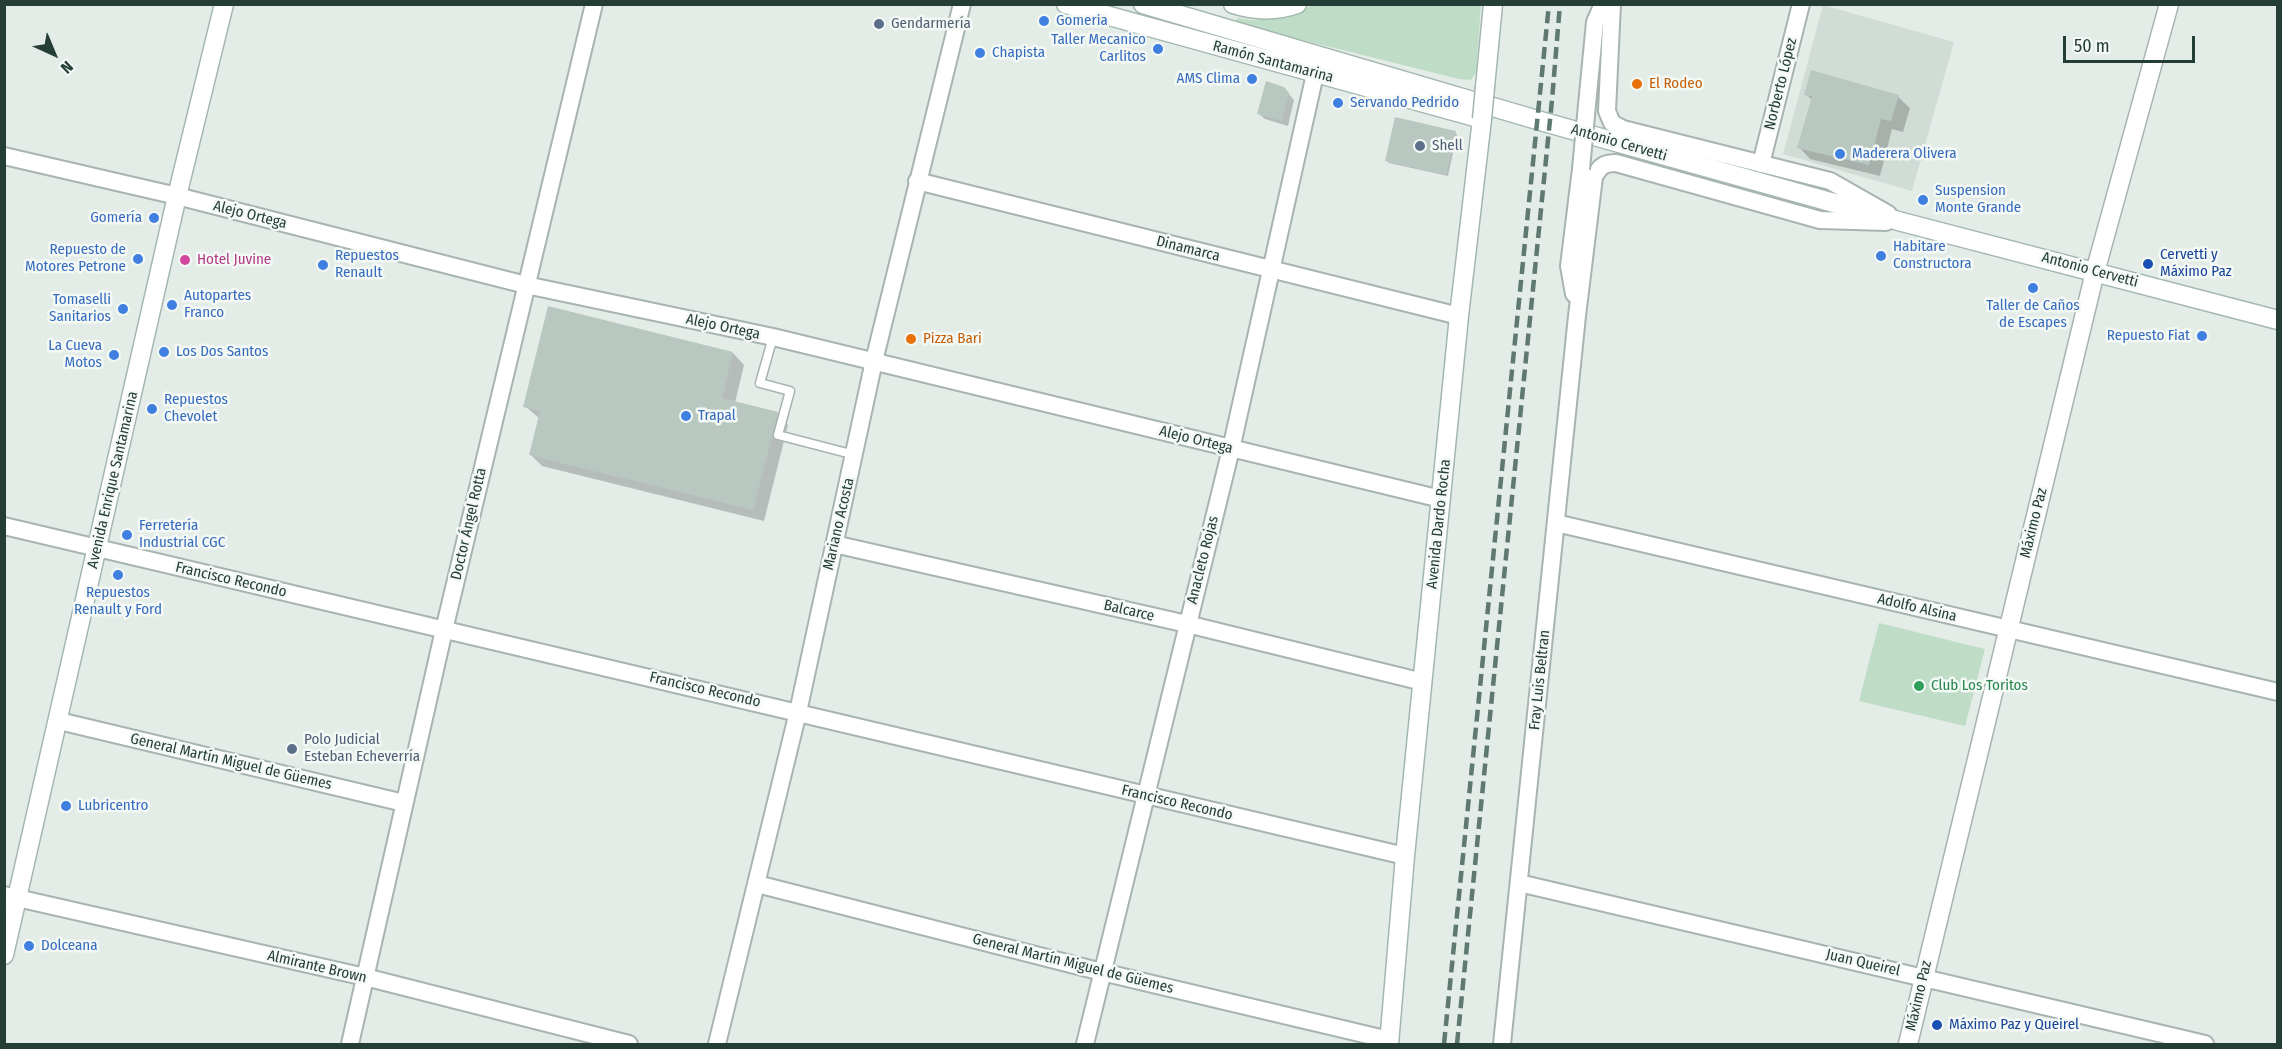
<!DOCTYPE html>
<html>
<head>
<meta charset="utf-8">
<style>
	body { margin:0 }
	#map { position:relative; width:2282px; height:1049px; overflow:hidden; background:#e4ece8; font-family:"Fira Sans Condensed",sans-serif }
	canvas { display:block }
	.frame { position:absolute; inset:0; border:6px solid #243d36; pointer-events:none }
	.north { position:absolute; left:24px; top:24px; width:60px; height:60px; -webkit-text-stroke:4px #f4f9f6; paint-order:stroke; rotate:136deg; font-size:16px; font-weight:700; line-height:24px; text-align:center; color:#243d36 }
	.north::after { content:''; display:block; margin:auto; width:21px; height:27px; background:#243d36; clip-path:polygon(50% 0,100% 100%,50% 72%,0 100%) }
	.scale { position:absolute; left:2063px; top:36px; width:132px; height:27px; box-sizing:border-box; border:3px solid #243d36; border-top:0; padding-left:8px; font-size:18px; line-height:21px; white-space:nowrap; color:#243d36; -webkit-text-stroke:4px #f4f9f6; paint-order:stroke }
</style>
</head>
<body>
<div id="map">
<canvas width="2282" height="1049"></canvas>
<div class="frame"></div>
<div class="north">N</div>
<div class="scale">50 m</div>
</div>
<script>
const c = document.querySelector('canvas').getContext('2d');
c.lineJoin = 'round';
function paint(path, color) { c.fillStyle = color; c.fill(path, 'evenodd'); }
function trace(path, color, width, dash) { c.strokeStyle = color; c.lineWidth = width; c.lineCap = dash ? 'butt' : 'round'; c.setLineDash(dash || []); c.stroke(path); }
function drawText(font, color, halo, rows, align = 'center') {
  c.font = font + ' "Fira Sans Condensed",sans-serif'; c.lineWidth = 5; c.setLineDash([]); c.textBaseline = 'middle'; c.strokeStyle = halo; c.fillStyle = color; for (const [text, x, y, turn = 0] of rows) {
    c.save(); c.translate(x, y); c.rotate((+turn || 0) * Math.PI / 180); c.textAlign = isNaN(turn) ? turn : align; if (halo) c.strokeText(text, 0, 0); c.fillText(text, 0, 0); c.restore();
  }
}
const built = new Path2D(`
	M1823 5 1954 42 1912 191 1783 154Z`);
const green = new Path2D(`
	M1313 5H1481L1476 72 1471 80 1459 79 1234 23 1238 18C1264 24 1289 15 1313 5Z
	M1879 623 1985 649 1965 726 1859 701Z`);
const shadow = new Path2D(`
	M1286 91 1294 100 1288 126 1265 119 1259 114Z
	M1806 94 1898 97 1910 108 1903 132 1892 129 1880 176 1810 159 1799 147 1812 100Z
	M1455 132 1457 135 1448 176 1389 163 1386 160Z
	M733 353 744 365 735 403 777 413 788 425 764 521 542 466 531 455 540 419 525 406Z`);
const building = new Path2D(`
	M1811 70 1899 95 1891 121 1881 119 1869 165 1797 148 1812 96 1804 95Z
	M1266 81 1284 87 1289 93 1282 121 1257 114Z
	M1395 117 1456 131 1446 175 1385 161Z
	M548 306 733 352 722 398 778 412 753 510 529 455 540 411 523 407Z`);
const service = new Path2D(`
	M773 337 760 383 790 391 778 435 855 455`);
const minor = new Path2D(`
	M1612 4 1607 111 1612 123 1623 129 1830 181 1888 214
	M1587 105 1595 22 1603 4
	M4 156 177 196 526 285 773 337 1441 499
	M1761 164 1801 4
	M917 181 1459 316
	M1574 294 1569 266 1581 169
	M1556 523 2278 692
	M4 526 1405 856
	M834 544 1187 624 1423 682
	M59 721 404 803
	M1519 883 2205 1044
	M757 884 1102 972 1389 1040
	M4 895 365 977 629 1044
	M350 1044 444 630 594 4
	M717 1044 798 712 874 361 962 4
	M1085 1044 1231 449 1315 74
	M1502 1044 1577 316 1594 177C1600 166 1604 163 1616 163L1820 220 1886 222`);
const tertiary = new Path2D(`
	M1908 1044 2095 272 2169 4`);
const secondary = new Path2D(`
	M1066 4 1482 119 1459 316 1405 856 1389 1044
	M1143 4 1544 122 1902 222 2278 320
	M1233 4C1255 11 1275 12 1297 4
	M1485 87 1493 4
	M4 955 177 196 224 4`);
const rail = new Path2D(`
	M1444 1044 1549 4
	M1457 1044 1552 100 1560 4`);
const minorBridge = new Path2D(`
	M1581 169 1587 105`);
const secondaryBridge = new Path2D(`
	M1482 119 1485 87`);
const markers = [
	[1044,21,6,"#3f7fe0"],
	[879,24,6,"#5c6f8a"],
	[1158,49,6,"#3f7fe0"],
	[980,53,6,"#3f7fe0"],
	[1252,79,6,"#3f7fe0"],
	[1637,84,6,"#e8710a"],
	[1338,103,6,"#3f7fe0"],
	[1420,146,6,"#5c6f8a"],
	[1840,154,6,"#3f7fe0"],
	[1923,200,6,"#3f7fe0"],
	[154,218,6,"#3f7fe0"],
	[1881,256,6,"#3f7fe0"],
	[138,259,6,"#3f7fe0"],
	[185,260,6,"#d1479c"],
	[2148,264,6,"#1a4fb4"],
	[323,265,6,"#3f7fe0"],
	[2033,288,6,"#3f7fe0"],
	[172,305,6,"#3f7fe0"],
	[123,309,6,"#3f7fe0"],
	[2202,336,6,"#3f7fe0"],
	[911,339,6,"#e8710a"],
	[164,352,6,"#3f7fe0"],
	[114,355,6,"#3f7fe0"],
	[152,409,6,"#3f7fe0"],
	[686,416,6,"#3f7fe0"],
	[127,535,6,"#3f7fe0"],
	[118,575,6,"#3f7fe0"],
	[1919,686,6,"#2e9e5b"],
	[292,749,6,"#5c6f8a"],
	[66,806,6,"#3f7fe0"],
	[29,946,6,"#3f7fe0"],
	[1937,1025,6,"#1a4fb4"]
];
const shopNames = [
	["Gomeria",1056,21],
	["Taller Mecanico",1146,40,"right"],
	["Carlitos",1146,57,"right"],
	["Chapista",992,53],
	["AMS Clima",1240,79,"right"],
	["Servando Pedrido",1350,103],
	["Maderera Olivera",1852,154],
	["Suspension",1935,191],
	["Monte Grande",1935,208],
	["Gomería",142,218,"right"],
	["Habitare",1893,247],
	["Constructora",1893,264],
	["Repuesto de",126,250,"right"],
	["Motores Petrone",126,267,"right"],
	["Repuestos",335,256],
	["Renault",335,273],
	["Autopartes",184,296],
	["Franco",184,313],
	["Tomaselli",111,300,"right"],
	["Sanitarios",111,317,"right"],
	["Taller de Caños",2033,306,"center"],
	["de Escapes",2033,323,"center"],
	["Repuesto Fiat",2190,336,"right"],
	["La Cueva",102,346,"right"],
	["Motos",102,363,"right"],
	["Los Dos Santos",176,352],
	["Repuestos",164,400],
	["Chevolet",164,417],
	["Trapal",698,416],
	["Ferretería",139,526],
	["Industrial CGC",139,543],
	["Repuestos",118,593,"center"],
	["Renault y Ford",118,610,"center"],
	["Lubricentro",78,806],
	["Dolceana",41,946]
];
const serviceNames = [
	["Gendarmería",891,24],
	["Shell",1432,146],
	["Polo Judicial",304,740],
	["Esteban Echeverría",304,757]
];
const streetNames = [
	["Ramón Santamarina",1273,62,15],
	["Norberto López",1781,84,-76],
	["Antonio Cervetti",1619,143,16],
	["Alejo Ortega",250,215,14],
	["Dinamarca",1188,249,14],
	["Antonio Cervetti",2090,270,15],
	["Alejo Ortega",723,327,12],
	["Alejo Ortega",1196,440,14],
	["Avenida Enrique Santamarina",113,480,-77],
	["Máximo Paz",2034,523,-76],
	["Doctor Ángel Rotta",469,524,-77],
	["Mariano Acosta",839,524,-77],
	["Avenida Dardo Rocha",1439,524,-84],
	["Anacleto Rojas",1203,560,-76],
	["Francisco Recondo",231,580,13],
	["Adolfo Alsina",1917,608,13],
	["Balcarce",1129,611,13],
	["Fray Luis Beltran",1540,680,-84],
	["Francisco Recondo",705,690,13],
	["General Martín Miguel de Güemes",231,762,13],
	["Francisco Recondo",1177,803,13],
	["Juan Queirel",1863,963,13],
	["General Martín Miguel de Güemes",1073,964,14],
	["Almirante Brown",317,967,13],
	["Máximo Paz",1919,996,-77]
];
const foodNames = [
	["El Rodeo",1649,84],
	["Pizza Bari",923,339]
];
const transitNames = [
	["Cervetti y",2160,255],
	["Máximo Paz",2160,272],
	["Máximo Paz y Queirel",1949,1025]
];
const hotelNames = [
	["Hotel Juvine",197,260]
];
const leisureNames = [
	["Club Los Toritos",1931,686]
];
paint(built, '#d2dcd7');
paint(green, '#bedcc6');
paint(shadow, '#0003');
paint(building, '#b9c7c1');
trace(service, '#a7b4af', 11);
trace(minor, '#a7b4af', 20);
trace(tertiary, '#a7b4af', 21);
trace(secondary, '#a3b7b0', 21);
trace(service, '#fff', 8);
trace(minor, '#fff', 16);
trace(tertiary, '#fff', 18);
trace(secondary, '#fff', 18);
trace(rail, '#5f7872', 4.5, [12, 6]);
trace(minorBridge, '#a7b4af', 20, []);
trace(secondaryBridge, '#a3b7b0', 21, []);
trace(minorBridge, '#fff', 16);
trace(secondaryBridge, '#fff', 18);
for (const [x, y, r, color] of markers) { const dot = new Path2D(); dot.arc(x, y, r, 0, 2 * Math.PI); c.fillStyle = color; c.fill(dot); trace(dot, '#f4f9f6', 2); }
drawText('15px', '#366cbe', '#f4f9f6', shopNames, 'left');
drawText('15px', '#4e5e75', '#f4f9f6', serviceNames, 'left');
drawText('15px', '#243d36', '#f4f9f6', streetNames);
drawText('15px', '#c56008', '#f4f9f6', foodNames, 'left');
drawText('15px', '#164399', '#f4f9f6', transitNames, 'left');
drawText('15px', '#b23c85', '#f4f9f6', hotelNames, 'left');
drawText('15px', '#27864d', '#f4f9f6', leisureNames, 'left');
</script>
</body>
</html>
